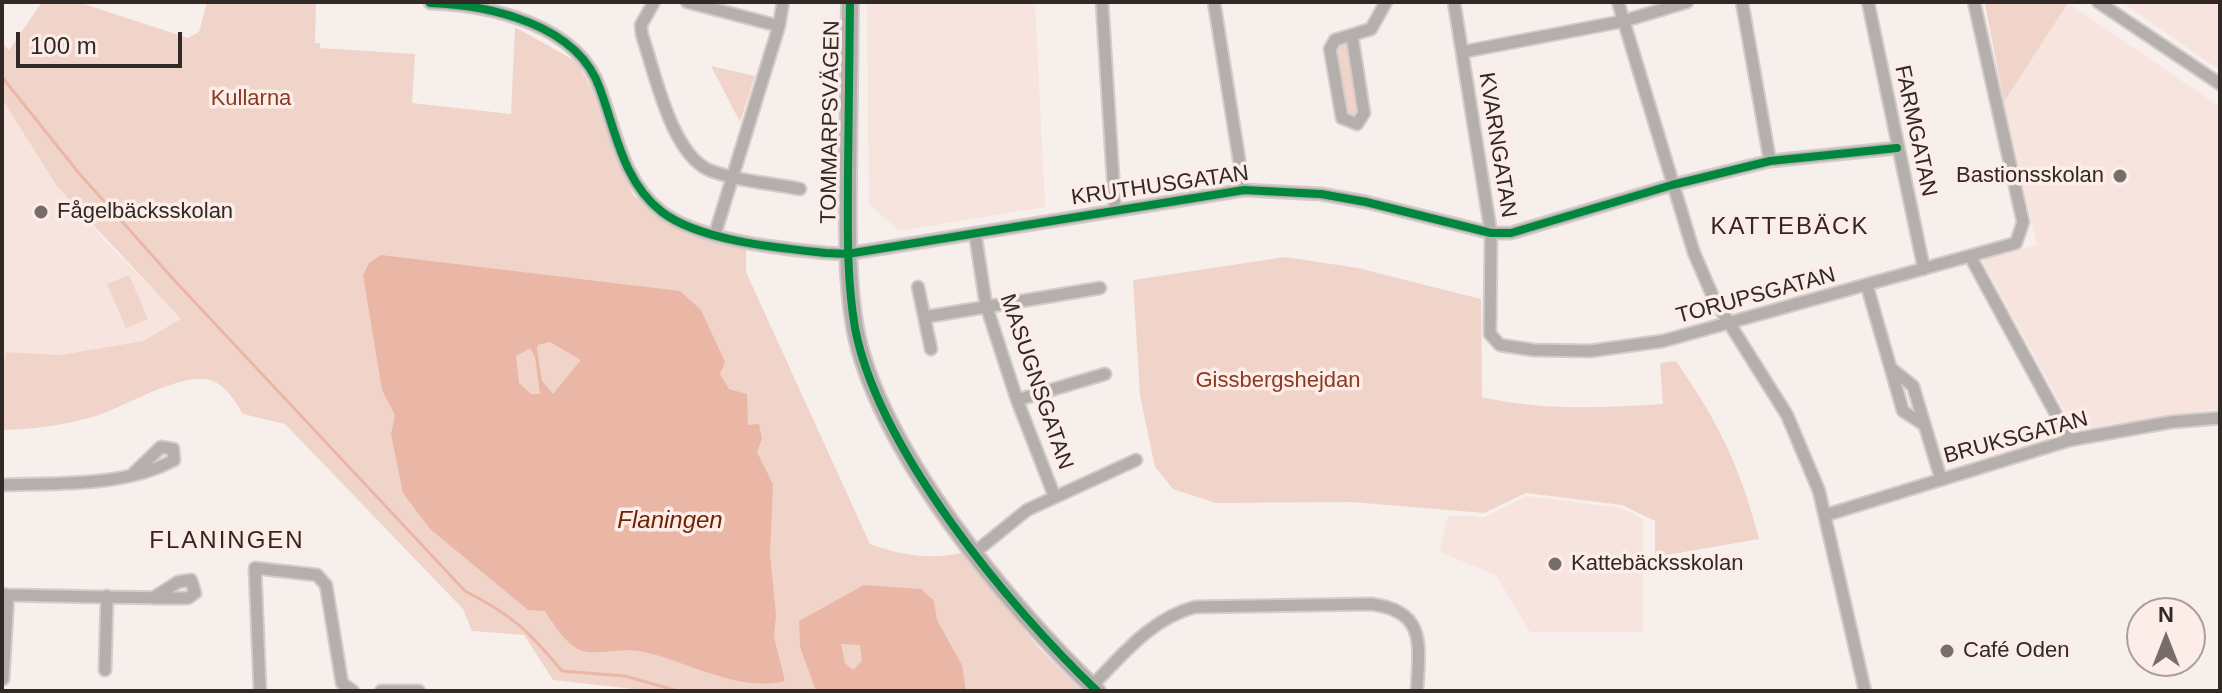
<!DOCTYPE html>
<html>
<head>
<meta charset="utf-8">
<style>
	body { margin:0 }
	#map { position:relative; width:2222px; height:693px; overflow:hidden; background:#f7efec; font-family:Helvetica,sans-serif }
	canvas { display:block }
	.frame { position:absolute; inset:0; border:4px solid #322825; pointer-events:none }
	.north { position:absolute; left:2126px; top:597px; width:80px; height:80px; box-sizing:border-box; background:#fcede8; border:2px solid #ab9e9a; border-radius:50%; rotate:0deg; font-size:22px; font-weight:700; line-height:32px; text-align:center; color:#322825 }
	.north::after { content:''; display:block; margin:auto; width:28px; height:36px; background:#776e6b; clip-path:polygon(50% 0,100% 100%,50% 72%,0 100%) }
	.scale { position:absolute; left:16px; top:32px; width:166px; height:36px; box-sizing:border-box; border:4px solid #322825; border-top:0; padding-left:10px; font-size:24px; line-height:28px; white-space:nowrap; color:#322825; -webkit-text-stroke:6px #fcede8; paint-order:stroke }
</style>
</head>
<body>
<div id="map">
<canvas width="2222" height="693"></canvas>
<div class="frame"></div>
<div class="north">N</div>
<div class="scale">100 m</div>
</div>
<script>
const c = document.querySelector('canvas').getContext('2d');
c.lineJoin = 'round';
function paint(path, color) { c.fillStyle = color; c.fill(path, 'evenodd'); }
function trace(path, color, width, dash) { c.strokeStyle = color; c.lineWidth = width; c.lineCap = dash ? 'butt' : 'round'; c.setLineDash(dash || []); c.stroke(path); }
function drawText(font, color, halo, rows, align = 'center') {
  c.font = font + ' Helvetica,sans-serif'; c.lineWidth = 7; c.setLineDash([]); c.textBaseline = 'middle'; c.strokeStyle = halo; c.fillStyle = color; for (const [text, x, y, turn = 0] of rows) {
    c.save(); c.translate(x, y); c.rotate((+turn || 0) * Math.PI / 180); c.textAlign = isNaN(turn) ? turn : align; if (halo) c.strokeText(text, 0, 0); c.fillText(text, 0, 0); c.restore();
  }
}
const built = new Path2D(`
	M867 2H1035L1045 207 899 231 869 204Z
	M2121 2H2220V70Z
	M2068 3 2220 107V409L2075 430 1982 260 2037 245 2004 102Z
	M2 99 102 238 182 319 143 341 60 355 7 352 2 377Z
	M1527 496 1621 508 1643 519V632H1530L1496 575 1440 552 1448 516 1484 517Z`);
const green = new Path2D(`
	M42 2H78L188 38 199 32 207 2H316L315 43H320V48L415 54 412 103 511 114 515 27 577 62 592 89 615 157 634 196 680 230 746 247V272L870 544C900 555 930 560 961 553L1040 649 1082 691H652L553 680 524 635 472 631 463 609 285 424 243 414C235 401 226 385 210 380 183 372 125 406 99 415 67 425 35 429 2 430V377L6 352 60 355 143 341 181 319 57 186 2 99V43L9 50Z
	M1985 2 2068 3 2004 102 1985 4Z
	M1339 43 1349 46 1360 114 1357 117 1348 115 1337 48Z
	M711 66 755 76 740 122Z
	M1285 257 1358 268 1481 299 1482 397C1543 411 1602 408 1663 404L1660 363 1676 361C1719 423 1740 466 1759 539L1655 557V521L1622 505 1526 493 1484 513 1351 502 1216 503 1173 489 1155 467 1140 396 1133 280Z
	M129 275 148 319 126 328 107 284Z`);
const water = new Path2D(`
	M381 255 680 291 701 310 725 362 720 374 729 389 747 394 748 425 759 424 762 439 757 452 773 484 770 554 776 615 774 637 785 681C736 693 687 660 639 651 623 648 596 655 583 651 567 646 554 625 545 611L528 610 430 529 403 493 391 434 395 415 382 390 363 275 369 263ZM550 342 581 360 553 394 542 381 537 349 538 345ZM530 348 535 357 540 394H531L519 383 516 356Z
	M864 585 921 589 934 601 937 620 962 665 966 691H816L800 647 799 621ZM841 644 860 645 862 661 853 670 845 663Z`);
const stream = new Path2D(`
	M2 77 78 172 175 281 465 591C512 615 528 630 562 671L625 676 678 691`);
const street = new Path2D(`
	M654 2 641 25 642 35C655 73 671 153 709 170 737 181 771 183 800 189
	M687 2 779 26
	M1102 2 1115 209
	M1214 2 1244 190
	M1454 2 1491 233 1490 334 1500 345 1534 350 1590 351 1663 341 2016 243 2023 222 1974 2
	M1618 2 1694 253 1714 299 1787 415 1819 491 1865 691
	M1742 2 1770 161
	M1868 2 1924 269
	M2098 2 2220 84
	M430 3C489 5 578 24 600 89 616 132 623 182 662 212 700 241 779 248 826 253L847 254 1244 190 1321 194 1366 202 1491 233H1511L1672 185 1770 161 1897 148
	M1352 36 1364 113 1357 124 1342 118 1330 49 1335 40 1371 29 1386 2
	M1462 52 1624 21 1687 2
	M975 233 986 305 1017 400 1054 495
	M715 234 779 26 783 2
	M1970 256 2070 440
	M1867 286 1903 411 1923 424
	M918 287 931 349
	M925 317 1100 288
	M1892 369 1913 386 1941 479
	M1017 400 1105 374
	M2 485C56 483 125 487 174 460L173 449 161 447 133 474
	M1826 515 2070 440 2171 422 2220 418
	M974 553 1027 510 1136 460
	M2 594 8 595C68 596 128 598 188 598L195 593 191 580 178 582 153 598
	M105 670 107 596
	M3 679 8 595
	M1092 686C1122 655 1152 618 1195 607L1371 604C1427 611 1419 645 1417 691
	M260 691 255 568 317 575 326 585 342 683 353 691
	M381 691H419`);
const secondary = new Path2D(`
	M850 2C849 58 849 115 848 171 848 224 846 276 855 328 878 449 1009 607 1097 691`);
const cycleway = new Path2D(`
	M850 2C849 58 849 115 848 171 848 224 846 276 855 328 878 449 1009 607 1097 691
	M430 3C489 5 578 24 600 89 616 132 623 182 662 212 700 241 779 248 826 253L847 254 1244 190 1321 194 1366 202 1491 233H1511L1672 185 1770 161 1897 148`);
const markers = [
	[2120,176,8,"#776e6b"],
	[41,212,8,"#776e6b"],
	[1555,564,8,"#776e6b"],
	[1947,651,8,"#776e6b"]
];
const parkNames = [
	["Kullarna",251,99],
	["Gissbergshejdan",1278,381]
];
const streetNames = [
	["TOMMARPSVÄGEN",831,122,-89],
	["FARMGATAN",1915,131,78],
	["KVARNGATAN",1497,145,81],
	["KRUTHUSGATAN",1160,186,-8],
	["TORUPSGATAN",1756,296,-15],
	["MASUGNSGATAN",1036,382,71],
	["BRUKSGATAN",2016,438,-15]
];
const poiNames = [
	["Bastionsskolan",2104,176,"right"],
	["Fågelbäcksskolan",57,212],
	["Kattebäcksskolan",1571,564],
	["Café Oden",1963,651]
];
const neighbourhoodNames = [
	["KATTEBÄCK",1790,227],
	["FLANINGEN",227,541]
];
const waterNames = [
	["Flaningen",670,521]
];
paint(built, '#f7e4de');
paint(green, '#f0d4ca');
paint(water, '#eab7a7');
trace(stream, '#eab7a7', 3);
trace(street, '#d3ccc9', 15);
trace(secondary, '#d3ccc9', 20);
trace(street, '#b4aead', 11);
trace(secondary, '#b4aeac', 16);
trace(cycleway, '#00873e', 8);
for (const [x, y, r, color] of markers) { const dot = new Path2D(); dot.arc(x, y, r, 0, 2 * Math.PI); c.fillStyle = color; c.fill(dot); trace(dot, '#fcede8', 3); }
drawText('22px', '#8c3a1f', '#fcede8', parkNames);
drawText('22px', '#322825', '#fcede8', streetNames);
drawText('22px', '#322825', '#fcede8', poiNames, 'left');
c.letterSpacing = '2px';
drawText('24px', '#37241e', '#fcede8', neighbourhoodNames);
c.letterSpacing = '0px';
drawText('italic 24px', '#722203', '#fcede8', waterNames);
</script>
</body>
</html>
